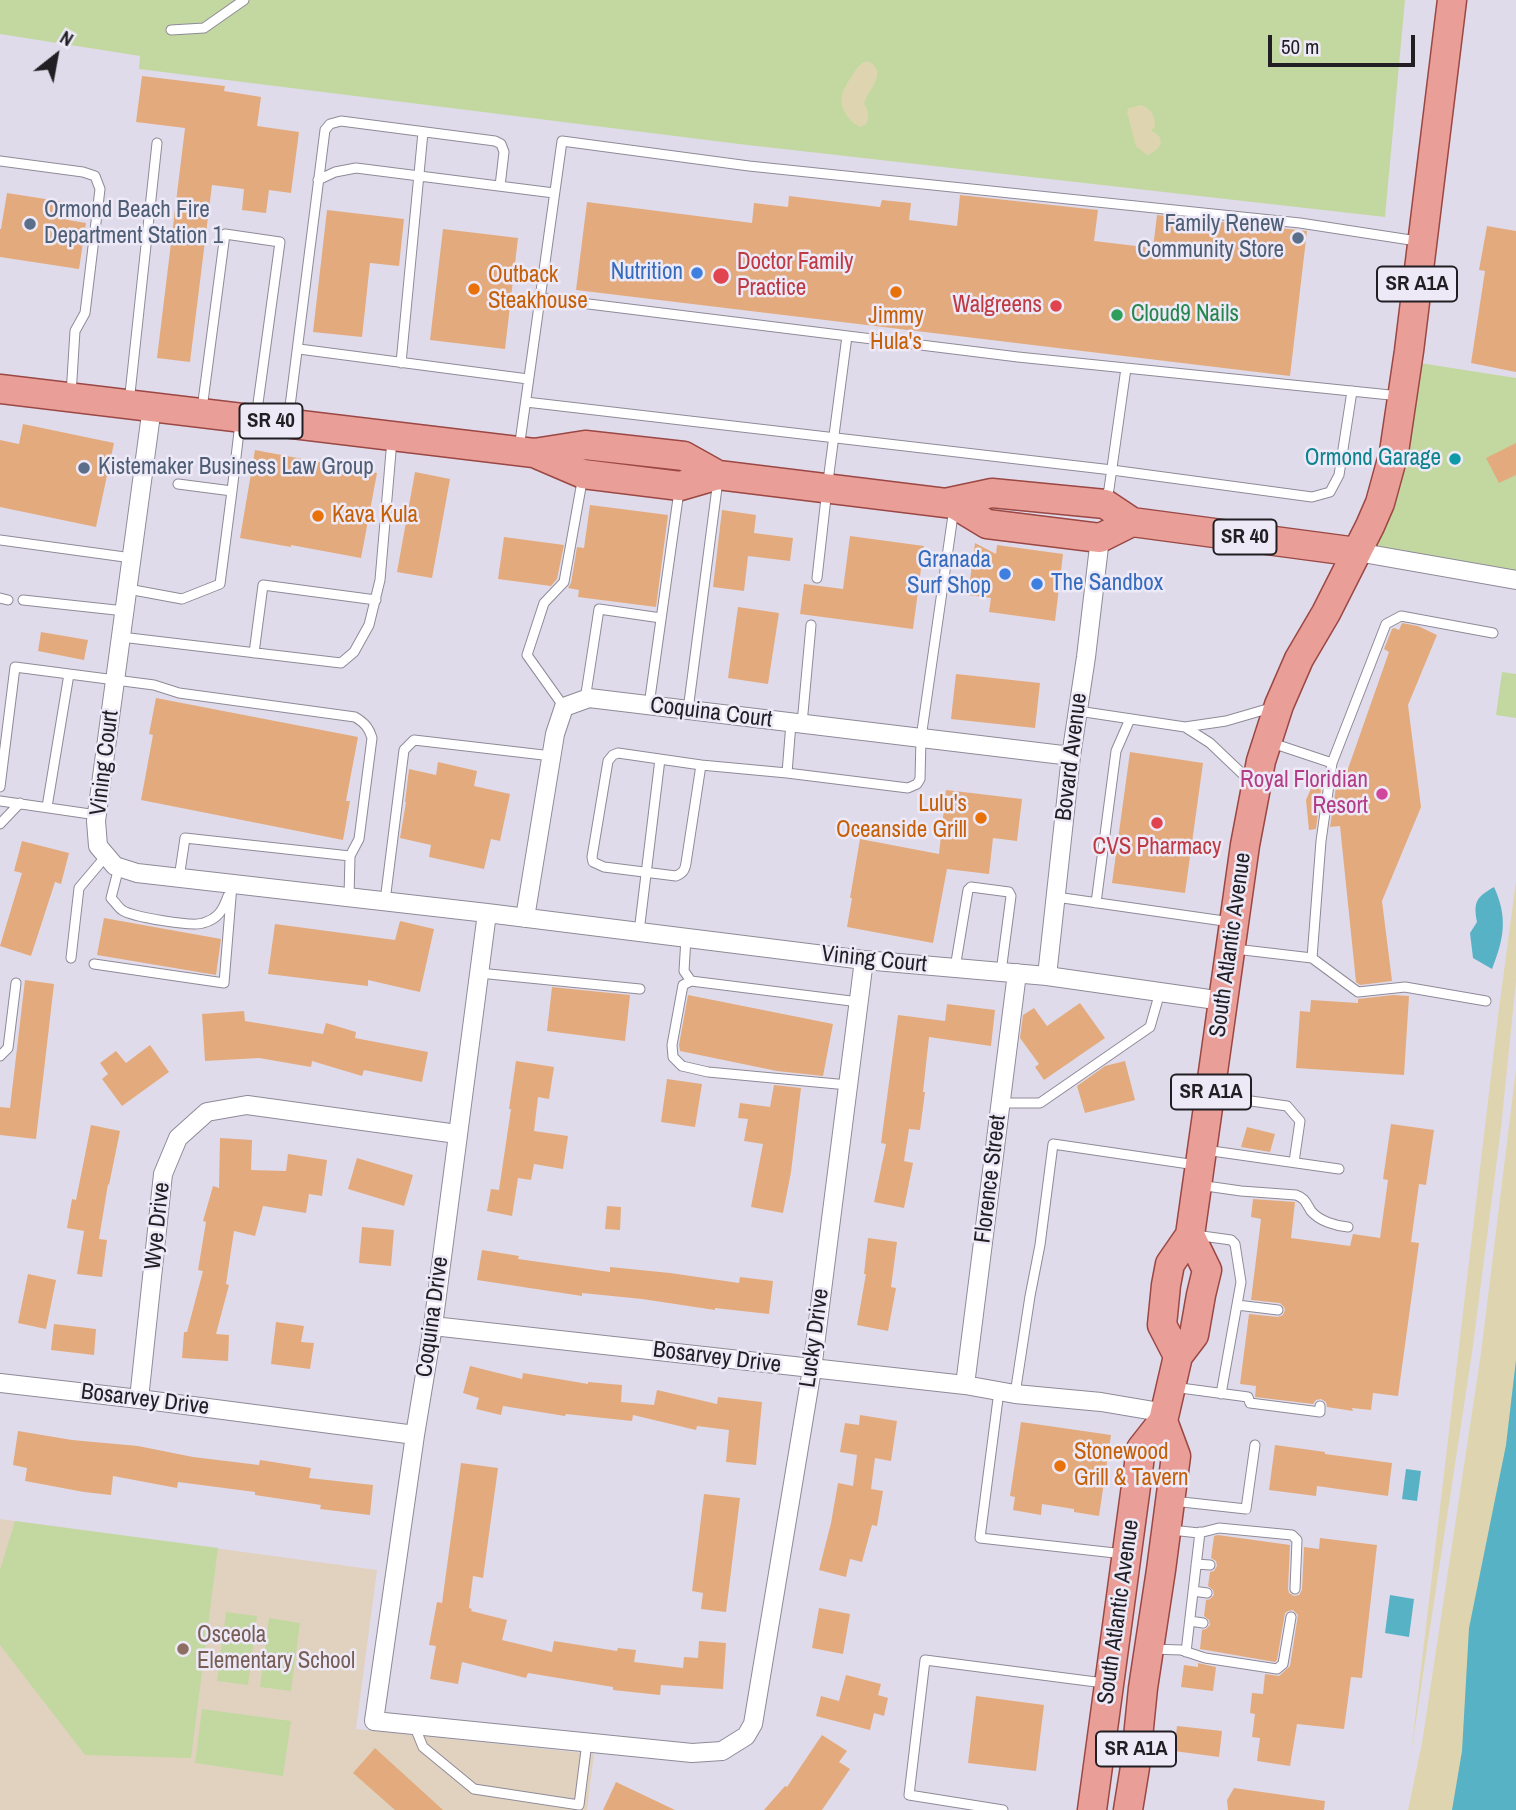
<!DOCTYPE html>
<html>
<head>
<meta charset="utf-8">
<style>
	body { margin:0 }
	#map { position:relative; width:1516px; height:1810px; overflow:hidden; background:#e0dbea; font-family:"Archivo Narrow",sans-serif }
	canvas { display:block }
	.north { position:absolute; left:21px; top:21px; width:70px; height:70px; -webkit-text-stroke:5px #ede9f7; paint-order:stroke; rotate:31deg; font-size:19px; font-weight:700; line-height:28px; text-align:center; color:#211f24 }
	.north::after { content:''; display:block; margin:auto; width:24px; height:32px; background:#211f24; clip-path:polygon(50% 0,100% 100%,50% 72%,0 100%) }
	.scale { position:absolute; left:1268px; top:35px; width:147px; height:32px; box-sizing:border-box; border:4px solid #211f24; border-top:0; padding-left:9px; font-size:21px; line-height:24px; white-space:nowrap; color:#211f24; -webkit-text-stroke:5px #ede9f7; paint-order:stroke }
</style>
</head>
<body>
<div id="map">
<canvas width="1516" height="1810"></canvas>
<div class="north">N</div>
<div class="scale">50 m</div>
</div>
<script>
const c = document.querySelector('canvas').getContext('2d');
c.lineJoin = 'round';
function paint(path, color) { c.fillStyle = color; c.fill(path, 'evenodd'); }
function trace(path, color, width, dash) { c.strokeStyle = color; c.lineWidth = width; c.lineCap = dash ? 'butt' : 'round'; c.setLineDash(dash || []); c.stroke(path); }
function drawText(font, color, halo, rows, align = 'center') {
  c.font = font + ' "Archivo Narrow",sans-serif'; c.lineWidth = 5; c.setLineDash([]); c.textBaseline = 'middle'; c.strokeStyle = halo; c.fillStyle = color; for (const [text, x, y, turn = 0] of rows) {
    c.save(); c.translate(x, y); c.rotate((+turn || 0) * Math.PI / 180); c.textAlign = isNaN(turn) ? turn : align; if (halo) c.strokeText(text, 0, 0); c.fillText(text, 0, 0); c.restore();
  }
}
const education = new Path2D(`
	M0 1519 377 1570 356 1729 594 1754 587 1810H0Z`);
const green = new Path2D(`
	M0 0H1405L1385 217 739 144 139 69 140 56 0 34Z
	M1407 361 1516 378V580L1357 552Z
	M1502 672 1516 674V718L1496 715Z
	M15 1521 218 1548 191 1758 85 1755 0 1645V1570Z
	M226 1612 257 1616 248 1685 217 1681Z
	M269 1618 300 1623 291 1691 260 1687Z
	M202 1709 291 1721 283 1776 195 1763Z`);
const sand = new Path2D(`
	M868 61C890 73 867 90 864 104 869 110 869 116 867 123L861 127C850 123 839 108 842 96 843 89 848 82 852 76 857 68 859 63 868 61Z
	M1141 105C1151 109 1155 115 1155 126L1151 131C1166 136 1163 150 1147 155L1136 146 1127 112 1129 108Z
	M1516 881V981L1501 1128 1472 1353 1411 1753 1498 1016Z
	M1516 1069V1810H1408L1422 1743 1481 1353Z`);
const water = new Path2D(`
	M1494 887C1508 917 1504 939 1492 969L1473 958 1470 933 1477 922C1473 901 1477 897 1494 887Z
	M1516 1360V1810H1452L1462 1751 1469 1628 1506 1445Z
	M1406 1469 1421 1471 1417 1501 1402 1499Z
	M1390 1595 1414 1599 1409 1637 1385 1633Z`);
const building = new Path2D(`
	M142 76 225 86 224 91 261 97 257 126 299 132 291 193 269 190 266 213 242 210 244 189 212 185 190 362 157 358 185 128 136 122Z
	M7 193 71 203 68 220 86 223 79 269 0 257V229H1Z
	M960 195 1098 210 1094 241 1153 248 1157 215 1307 231 1290 376 576 290 587 202 752 223 754 203 788 207 789 196 880 207 882 200 911 203 909 220 957 226Z
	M327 210 404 219 399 266 370 263 362 337 313 332Z
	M1487 226 1516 231V372L1471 363 1485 271 1479 270Z
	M443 229 518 238 505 349 430 340Z
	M23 424 114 443 96 527 0 507V440L19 444Z
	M1516 443V475L1499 483 1486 458Z
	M255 450 377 473 361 558 291 545V547L240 538Z
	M415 472 450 479 432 578 397 572Z
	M590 505 668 515 656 607 578 597 579 590 568 588 571 583 577 547 584 548Z
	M722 510 756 515 754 533 793 538 790 561 748 556 744 591 713 587Z
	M850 536 924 546 913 629 800 614 804 584 843 589Z
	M504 537 564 545 557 579 551 586 498 579Z
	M975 543 996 554 997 545 1063 554 1055 621 989 612 991 598 968 595Z
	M738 607 779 613 768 684 728 678Z
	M1402 623 1418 626 1437 635 1408 705 1421 807 1382 901 1392 981 1360 985 1356 982 1340 826 1330 827 1337 780 1343 783 1389 652 1384 649 1392 629 1394 628 1399 630Z
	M41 632 88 640 84 660 38 651Z
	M956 674 1040 683 1035 728 951 719Z
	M156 698 358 737 346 801H350L343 840 141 800 153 735 149 734Z
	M1130 752 1203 763 1185 893 1112 883Z
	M438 762 477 771 474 786 510 794 500 841 491 839 484 869 429 857 431 845 400 838 406 802H405L409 769 436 775Z
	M1318 772 1323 774 1316 829 1309 830 1306 800Z
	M946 790 1022 799 1017 841 993 838 989 874 947 869 933 943 847 927 852 898H850L860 839 939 854Z
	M22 841 69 853 61 884 55 882 31 956 0 946 22 873 14 871Z
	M104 918 221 939 216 975 97 955Z
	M400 921 434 929 420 992 368 980V986L268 974 275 924 395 940Z
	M25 980 54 984 36 1139 0 1135V1107L10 1108Z
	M552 987 630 995 625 1041 547 1031Z
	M688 995 833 1024 823 1076 777 1071 680 1051 679 1045Z
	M1393 995 1409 996 1404 1075 1296 1068 1300 1011 1310 1012 1311 1000 1358 1003V999Z
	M1080 1003 1105 1038 1044 1080 1035 1067 1039 1064 1020 1038 1023 1015 1034 1008 1047 1026Z
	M947 1004 995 1010 991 1046 929 1037 923 1092H925L920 1130 909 1129 904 1161 913 1163 904 1208 874 1202 886 1144 881 1143 898 1015 945 1021Z
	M244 1011 245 1021 323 1034 326 1023 356 1032 355 1038 428 1052 422 1082 364 1070 362 1076 312 1061 311 1067 259 1058 205 1061 202 1014Z
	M150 1045 169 1072 122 1106 102 1079 108 1074 100 1063 116 1051 126 1063Z
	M516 1061 554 1067 549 1099 538 1097 534 1131 568 1136 563 1169 534 1164 531 1180 518 1178 512 1216 487 1211 491 1189 499 1190 511 1109H509Z
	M1125 1061 1135 1100 1085 1113 1077 1086 1105 1066Z
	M667 1079 702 1084 695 1127 661 1122Z
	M774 1085 801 1088 791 1172 783 1213 751 1207 763 1144 744 1141 748 1119 738 1118 740 1103 770 1107Z
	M1391 1124 1434 1130 1426 1185 1419 1184 1411 1242 1419 1243 1398 1396 1373 1393 1371 1410 1352 1408 1353 1411 1327 1407 1326 1402 1321 1399 1316 1400 1313 1404 1255 1397 1256 1386 1240 1384 1249 1314 1278 1317 1283 1315 1285 1310 1284 1307 1280 1303 1251 1300 1261 1219 1251 1217 1253 1199 1295 1202 1291 1238 1350 1246 1353 1234 1380 1238 1388 1180 1383 1179Z
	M91 1125 120 1131 109 1185 108 1184 99 1239 107 1240 102 1277 77 1274 84 1231 67 1228 72 1199 76 1200Z
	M1247 1127 1275 1134 1270 1152 1241 1147Z
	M220 1138 252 1140 251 1170 286 1171 288 1154 327 1160 322 1196 309 1194 306 1213 263 1206 255 1236 234 1231 226 1284 229 1285 216 1334 229 1335 228 1361 182 1358 184 1332H187L203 1271 198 1270 206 1222 203 1221 213 1186 219 1188Z
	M357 1158 413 1175 404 1206 348 1189Z
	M607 1206 621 1207 620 1230 605 1229Z
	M362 1227 394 1230 391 1266 359 1263Z
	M868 1238 897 1242 891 1287 896 1288 888 1331 857 1325 866 1274H864Z
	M482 1250 519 1256 518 1259 610 1272V1267L670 1273 739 1283 740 1277 773 1281 769 1314 715 1308V1310L642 1299 582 1293V1296L477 1280Z
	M28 1274 56 1280 46 1329 18 1323Z
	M276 1322 304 1326 301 1342 314 1343 310 1369 271 1364Z
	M54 1324 96 1329 94 1355 51 1350Z
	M470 1366 522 1379 523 1373 588 1384V1382L622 1385 621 1402 654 1405 657 1390 717 1404 718 1397 762 1402 756 1465 726 1462 729 1430 697 1426 696 1430 633 1415 632 1421 566 1414 565 1416 503 1406 501 1415 476 1409 479 1398 463 1393Z
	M860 1415 897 1421 891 1461 875 1458 871 1489 883 1491 877 1526 872 1525 862 1562 850 1559 846 1577 819 1570 831 1523 838 1483 853 1486 857 1455 840 1452 845 1423 859 1425Z
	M1021 1422 1111 1435 1099 1516 1074 1512V1509L1042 1504 1041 1515 1013 1510 1015 1497 1010 1496Z
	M18 1431 72 1440 138 1446 193 1457 259 1465 260 1460 311 1468 309 1478 373 1485 370 1515 320 1509 321 1505 255 1495V1492L178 1482 177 1488 113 1476 111 1495 84 1492 25 1481 27 1468 13 1465Z
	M1275 1445 1325 1452V1454L1392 1463 1388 1496 1317 1486 1316 1496 1269 1490Z
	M461 1463 498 1468 483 1578 473 1576 469 1608 472 1609 471 1611 507 1620 502 1640 552 1652 554 1641 617 1651 618 1648 636 1650 634 1662 683 1668 684 1657 698 1658 699 1641 726 1643 723 1689 661 1685 660 1695 613 1690V1687L528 1673 526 1678 462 1662 458 1684 430 1679 436 1646 429 1645 437 1602 442 1603Z
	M704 1494 740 1498 726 1612 701 1609 703 1593 692 1591Z
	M1218 1535 1290 1545 1288 1589 1289 1593 1294 1596 1299 1595 1302 1590 1304 1547 1319 1549 1320 1538 1377 1545 1362 1678 1351 1677 1344 1729 1297 1724 1290 1766 1257 1761 1260 1738 1252 1737 1255 1714 1250 1713 1252 1693 1263 1694 1265 1674 1279 1676 1290 1666 1298 1615 1293 1610 1288 1611 1285 1613 1277 1660 1275 1662 1200 1649 1202 1630 1206 1629 1210 1625 1209 1620 1204 1616 1206 1600 1210 1599 1214 1595 1213 1590 1208 1586 1210 1572 1214 1571 1217 1566 1216 1561 1211 1558 1214 1536Z
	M819 1608 850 1614 843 1654 812 1648Z
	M1198 1663 1216 1667 1213 1691 1181 1687 1184 1665 1198 1667Z
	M846 1675 881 1684 878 1695 888 1698 884 1716 874 1713 870 1730 816 1716 821 1696 839 1701Z
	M976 1696 1044 1705 1036 1771 968 1763Z
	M1177 1726 1222 1731 1219 1757 1174 1751Z
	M822 1735 847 1751 839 1762 850 1769 822 1810H764L785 1786 787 1787Z
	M375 1748 443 1810H395L353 1773Z
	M616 1782 675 1810H603Z
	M1234 1788 1325 1801 1324 1810H1228L1227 1800Z`);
const service = new Path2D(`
	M171 30 204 28 244 0
	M0 161 83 172 95 176 100 189 85 313 75 331 71 395
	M318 180 335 172 356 168 554 193
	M540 298 1018 357 1400 396
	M299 349 528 379
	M401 363 423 132
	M526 402 1112 470 1312 497 1330 492 1339 475 1352 391
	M129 403 157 143
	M202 409 225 234 280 242 256 418
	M288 422 325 130 330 124 341 121 495 141 501 144 504 152 500 186
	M519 449 562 141 749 166 1300 223 1417 241
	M178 484 232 491 240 423
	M1105 501 1109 489 1126 368
	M0 540 132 558
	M817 578 827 489 847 336
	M128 589 182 599 220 584 232 491
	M0 598 8 600
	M23 600 125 611
	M121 637 341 663 354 652 369 625 380 580 392 440
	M254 653 263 585 376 600
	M585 700 599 609 661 618
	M649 705 679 491
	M564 707 527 655 544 603 564 582 583 476
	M688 710 718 480
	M1078 711 1185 727
	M802 724 811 625
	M1272 743 1332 763 1386 624 1401 616 1493 633
	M701 765 686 863C685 870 683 873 676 876L604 867 593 862 592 857 608 761 613 755 618 753 701 765 787 773 791 723
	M787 773 908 788 917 784 920 779 921 738 954 508
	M1252 783 1210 743 1185 727 1226 721 1274 707
	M0 787 15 667 154 685 179 693 355 717C365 723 369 728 372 738L359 839 350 856 349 897
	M0 801 97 815
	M47 807 69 674
	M0 824 20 803
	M119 867 111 898C115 902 118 907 122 910 132 917 193 927 203 923 218 919 223 910 228 896
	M179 878 185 838 350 856
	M1056 897 1231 922
	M385 901 404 750 414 740 552 756
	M1096 903 1116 751 1130 719
	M639 932 660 759
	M686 938 684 971 691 981 859 1002
	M1235 949 1312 958 1358 992 1405 987 1486 1001
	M71 958 79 888 106 856
	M1312 958 1321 841 1332 763
	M94 964 224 983 232 885
	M955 968 968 890 971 887 1009 892 1011 896 1001 972
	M479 973 640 989
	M691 981 683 985 672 1045 673 1057 682 1066 708 1072 848 1085
	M0 1056 8 1048 16 983
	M1215 1096 1287 1106 1300 1121 1294 1162
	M1000 1103H1040L1150 1027 1160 992
	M1205 1150 1339 1169
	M1199 1185 1241 1191 1296 1195C1305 1198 1306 1203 1311 1211 1319 1221 1336 1226 1348 1227
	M1195 1235 1231 1240 1235 1244 1241 1282 1221 1394
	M1237 1305 1278 1310
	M1173 1387 1248 1397 1250 1403 1320 1412V1406
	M999 1391 980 1538 1124 1554
	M1015 1394 1030 1296 1040 1245 1053 1144 1196 1165
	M1173 1501 1246 1509 1255 1445
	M1171 1530 1199 1533 1219 1528 1292 1535 1297 1540 1295 1589
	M1196 1564 1210 1565
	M1193 1591 1207 1593
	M1190 1621 1203 1623
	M1151 1649 1181 1650 1205 1658 1277 1669 1283 1664 1291 1617
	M1186 1652 1200 1532
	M414 1725 423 1747 474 1789 579 1805 587 1742
	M1003 1810 909 1795 925 1660 1104 1683`);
const minor = new Path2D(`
	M152 407 96 821 98 846 115 866 137 873 487 913 864 960 1047 976 1223 1001
	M1357 552 1516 580
	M487 913 433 1326 415 1435 374 1721 692 1753 722 1751 746 1736 753 1724 812 1369 864 960
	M525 918 555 734 564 707 589 698 1071 756
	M1047 976 1071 756 1086 657 1100 538
	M433 1326 965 1385 1015 1394 1101 1402 1166 1413
	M0 1383 139 1399 415 1435
	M965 1385 1017 973
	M139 1399 163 1174 178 1138 207 1112 247 1105 457 1134`);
const primary = new Path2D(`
	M0 389 534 453 583 474 680 486 718 475
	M534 453 585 445 684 456 718 475 954 504 987 524 1100 538 1132 522
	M945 503 992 493 1105 504 1132 522 1357 552
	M1178 1356 1162 1325 1166 1285 1170 1264 1190 1235 1245 845 1261 761 1279 705 1299 659 1326 613 1370 526 1380 503 1394 452 1409 351 1452 0
	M1092 1810 1141 1449 1163 1421 1178 1356 1194 1335 1201 1295 1207 1270 1190 1235
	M1128 1810 1135 1767 1143 1688 1161 1570 1176 1456 1163 1421`);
const markers = [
	[30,224,7,"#5c6f8a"],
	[1298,238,7,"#5c6f8a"],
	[697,273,7,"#3f7fe0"],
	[721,276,9,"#e0444e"],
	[474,289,7,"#e8710a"],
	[896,292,7,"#e8710a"],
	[1056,306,7,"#e0444e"],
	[1117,315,7,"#2e9e5b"],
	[1455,459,7,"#0f9aa8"],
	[84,468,7,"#5c6f8a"],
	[318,516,7,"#e8710a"],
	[1005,574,7,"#3f7fe0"],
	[1037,584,7,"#3f7fe0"],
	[1382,794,7,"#d1479c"],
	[981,818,7,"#e8710a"],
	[1157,823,7,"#e0444e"],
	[1060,1466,7,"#e8710a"],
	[183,1649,7,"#8d6e63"]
];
const shields = [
	[1417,284,80],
	[271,421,63],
	[1245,537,63],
	[1211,1092,80],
	[1136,1749,80]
];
const shieldNames = [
	["SR A1A",1417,284],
	["SR 40",271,421],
	["SR 40",1245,537],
	["SR A1A",1211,1092],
	["SR A1A",1136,1749]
];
const serviceNames = [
	["Ormond Beach Fire",44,211],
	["Department Station 1",44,237],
	["Family Renew",1284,225,"right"],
	["Community Store",1284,251,"right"],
	["Kistemaker Business Law Group",98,468]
];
const healthNames = [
	["Doctor Family",737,263],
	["Practice",737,289],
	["Walgreens",1042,306,"right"],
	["CVS Pharmacy",1157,848,"center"]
];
const shopNames = [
	["Nutrition",683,273],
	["Granada",991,561],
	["Surf Shop",991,587],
	["The Sandbox",1051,584,"left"]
];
const foodNames = [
	["Outback",488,276],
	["Steakhouse",488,302],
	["Jimmy",896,317,"center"],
	["Hula's",896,343,"center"],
	["Kava Kula",332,516],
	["Lulu's",967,805,"right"],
	["Oceanside Grill",967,831,"right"],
	["Stonewood",1074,1453],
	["Grill & Tavern",1074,1479]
];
const leisureNames = [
	["Cloud9 Nails",1131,315]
];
const cultureNames = [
	["Ormond Garage",1441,459]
];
const streetNames = [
	["Coquina Court",711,713,7],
	["Bovard Avenue",1072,757,-83],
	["Vining Court",105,763,-83],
	["South Atlantic Avenue",1231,945,-82],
	["Vining Court",874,960,6],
	["Florence Street",991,1179,-83],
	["Wye Drive",158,1226,-84],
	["Coquina Drive",433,1317,-82],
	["Lucky Drive",815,1338,-82],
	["Bosarvey Drive",717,1358,7],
	["Bosarvey Drive",145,1400,7],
	["South Atlantic Avenue",1119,1612,-82]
];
const hotelNames = [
	["Royal Floridian",1368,781],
	["Resort",1368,807]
];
const educationNames = [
	["Osceola",197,1636],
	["Elementary School",197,1662]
];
paint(education, '#e1d2bf');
paint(green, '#c3d8a1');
paint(sand, '#ded5b0');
paint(water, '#58b2c5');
paint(building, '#e3ab7d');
trace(service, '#8f8a98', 11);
trace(minor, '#8f8a98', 20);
trace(primary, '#9b4743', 31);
trace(service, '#fff', 9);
trace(minor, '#fff', 18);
trace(primary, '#ea9e98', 28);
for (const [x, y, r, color] of markers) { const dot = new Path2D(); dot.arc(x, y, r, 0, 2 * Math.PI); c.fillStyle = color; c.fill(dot); trace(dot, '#ede9f7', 2.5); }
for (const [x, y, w] of shields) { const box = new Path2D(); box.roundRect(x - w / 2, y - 17.5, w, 35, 5); c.fillStyle = '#ede9f7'; c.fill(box); trace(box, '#211f24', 2); }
drawText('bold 21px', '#211f24', null, shieldNames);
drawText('23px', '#4e5e75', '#ede9f7', serviceNames, 'left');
drawText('23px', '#be3a42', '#ede9f7', healthNames, 'left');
drawText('23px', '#366cbe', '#ede9f7', shopNames, 'right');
drawText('23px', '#c56008', '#ede9f7', foodNames, 'left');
drawText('23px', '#27864d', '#ede9f7', leisureNames, 'left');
drawText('23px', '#0d838f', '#ede9f7', cultureNames, 'right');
drawText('23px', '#211f24', '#ede9f7', streetNames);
drawText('23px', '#b23c85', '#ede9f7', hotelNames, 'right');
drawText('23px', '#785e54', '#ede9f7', educationNames, 'left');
</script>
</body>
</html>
